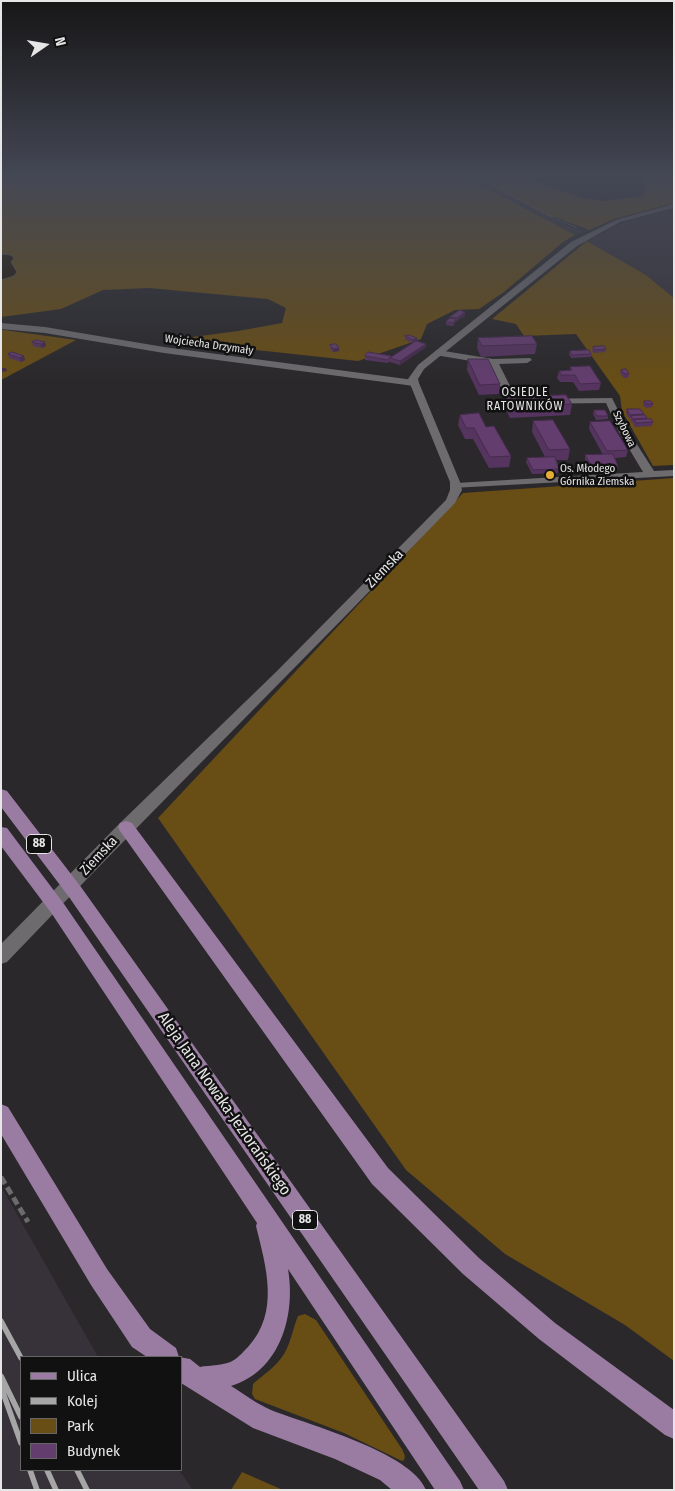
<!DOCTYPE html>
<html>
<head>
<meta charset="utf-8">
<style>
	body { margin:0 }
	#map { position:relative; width:675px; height:1491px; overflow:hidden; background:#2a282a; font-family:"Fira Sans Condensed",sans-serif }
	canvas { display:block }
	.frame { position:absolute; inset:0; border:2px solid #e7e6e7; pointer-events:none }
	.legend { position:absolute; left:20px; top:1356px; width:162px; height:115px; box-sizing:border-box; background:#121112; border:1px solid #676667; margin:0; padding:6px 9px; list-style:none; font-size:15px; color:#e7e6e7 }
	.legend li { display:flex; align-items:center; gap:10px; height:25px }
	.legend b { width:25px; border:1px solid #676667 }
	.north { position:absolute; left:20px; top:20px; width:50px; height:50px; -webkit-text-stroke:4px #121112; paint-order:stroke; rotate:77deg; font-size:14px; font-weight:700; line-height:20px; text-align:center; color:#e7e6e7 }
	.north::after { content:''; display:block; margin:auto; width:18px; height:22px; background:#e7e6e7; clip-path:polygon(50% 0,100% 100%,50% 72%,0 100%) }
</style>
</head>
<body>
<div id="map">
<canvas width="675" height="1491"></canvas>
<div class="frame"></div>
<ul class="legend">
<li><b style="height:6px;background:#9a7ca3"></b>Ulica</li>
<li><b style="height:6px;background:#a7a6a7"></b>Kolej</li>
<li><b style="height:14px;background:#684d14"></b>Park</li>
<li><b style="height:14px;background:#633d6e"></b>Budynek</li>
</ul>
<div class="north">N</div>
</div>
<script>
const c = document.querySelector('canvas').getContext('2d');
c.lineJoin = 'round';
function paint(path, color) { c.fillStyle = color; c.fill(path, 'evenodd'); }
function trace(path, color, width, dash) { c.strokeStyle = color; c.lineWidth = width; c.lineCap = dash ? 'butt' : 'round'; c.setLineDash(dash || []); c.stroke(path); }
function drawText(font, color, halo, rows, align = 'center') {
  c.font = font + ' "Fira Sans Condensed",sans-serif'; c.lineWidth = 5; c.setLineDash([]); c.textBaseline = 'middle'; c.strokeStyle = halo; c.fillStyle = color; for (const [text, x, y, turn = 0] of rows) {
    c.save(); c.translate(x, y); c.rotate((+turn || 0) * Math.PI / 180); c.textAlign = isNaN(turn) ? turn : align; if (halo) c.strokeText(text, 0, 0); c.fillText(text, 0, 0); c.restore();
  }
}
const built = new Path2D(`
	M464 176H471L563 224 584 231 575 235Z
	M666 211 674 214V298L646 275 587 241 624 222Z
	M1 1186 98 1357H21V1470H179L193 1490H1Z`);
const green = new Path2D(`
	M1 176H464L575 235 563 242 504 292 479 309 455 310 427 324 421 339 358 361 238 348 185 338 238 331 282 323 286 308 268 299 149 288 103 290 61 309 1 317V280L14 276V266L11 262 14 258 1 254Z
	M471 176H521L582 198 604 201 644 196 646 176H674V203L614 219 589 230 555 217H550Z
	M587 241 646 275 674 298V465L653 466 622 411 620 396 576 334 524 336 516 324 492 319Z
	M1 330H4L76 340 1 380Z
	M674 478V1361L625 1325 505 1254 406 1170 158 818 463 493Z
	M305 1314 316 1320 402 1449 405 1456 404 1460 402 1461 344 1433 255 1399 252 1394 253 1384C264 1374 276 1367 284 1354 291 1342 293 1328 298 1316Z
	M242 1472 283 1490H231Z`);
const water = new Path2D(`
	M1 254 11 255 14 258 11 262 17 272 14 276 1 280Z`);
const pathFar1 = new Path2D(`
	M474 176 553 218 578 228`);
const path = new Path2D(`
	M1 1177 28 1222`);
const minor = new Path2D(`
	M1 323 45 327 164 347 414 380 419 383 414 386 164 353 45 333 1 329Z
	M438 350 493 359 530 358 532 360 527 363 499 364 512 390 525 399 612 398 629 432 654 471 674 470V476L452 488 450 486 452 484 456 483 643 472 619 432 606 403 521 404C503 397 497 380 489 364L435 355V351Z`);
const tertiary = new Path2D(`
	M674 204V208L620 222 577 246 424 369 418 379 419 383 460 482 462 490 455 503C307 657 155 807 7 962L1 964V944L120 823 276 672 446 500 450 490V482L408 379 418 365 571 242 616 220Z`);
const primary = new Path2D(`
	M1 789 7 791 81 887 504 1481 508 1490H479L69 897 1 807Z
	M126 821 132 823 388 1168 479 1258 555 1323 674 1410V1439L665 1435 539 1339 463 1274 372 1184 120 831 118 827 120 823Z
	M1 827 7 828 64 904 460 1481 464 1490H435L288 1269C296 1316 280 1371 231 1386 244 1394 257 1404 271 1410 309 1425 411 1452 426 1490H392L380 1480 335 1459 253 1428 181 1383V1357H147L132 1347 91 1285 1 1134V1104L8 1107 107 1269 150 1329 176 1348 179 1357 190 1359 200 1367C210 1365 225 1366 234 1360 239 1357 244 1351 248 1347 280 1312 266 1267 256 1226L257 1223 52 914 1 846Z`);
const rail = new Path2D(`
	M1 1321 21 1358
	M1 1376 21 1417
	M1 1387 21 1443
	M30 1470 37 1490
	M47 1470 56 1490
	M77 1470 87 1490`);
const wall = new Path2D(`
	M465 316 456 321 453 326 446 325V322L450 318V317Z
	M405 336 426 344V347L400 365 390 362V361L388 363 365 360V356H391V358L413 343 405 340Z
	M478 338 537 344 535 354 481 357 477 348Z
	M32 342H45L46 346 42 348 33 346Z
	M330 345 339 351 333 352 330 348Z
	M593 347 606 349 605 352 594 353 592 351Z
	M570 351 591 354V357L571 358 569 354Z
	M8 354 25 360 21 362 9 358Z
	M468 359 500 384 499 394 479 395 467 370Z
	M570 367 601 383 599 390 579 391 573 382H560L557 378 559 371H570Z
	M621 370 629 374 628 378H624L620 373Z
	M506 397 572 404 570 415 510 418 505 408Z
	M644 401 653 404 652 407 646 408 643 405Z
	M627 409 644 414V415L647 418 646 419 653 422 652 426 635 427 633 424V423H632L630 419 631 418H629L626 413Z
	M594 410 608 416V419L596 420 593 414Z
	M460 415 511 456 509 467 489 468 473 439H465L458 425Z
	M533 421 570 449 568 460H556L559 469 558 473 532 474 526 462 527 458 545 457 532 432Z
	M590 422 628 450 626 457 615 458 618 466 617 470 591 471 585 459V455H603L589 429Z`);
const shadedWall = new Path2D(`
	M465 312V316L457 321V318Z
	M456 319V322L453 326V323Z
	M417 338V341L413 343V340Z
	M45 342 46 346 42 348 41 344Z
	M426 344V347L400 365V361Z
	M339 348V351L333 352V349Z
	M24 356 25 360 21 362 20 358Z
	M1 368H6L7 371 1 372Z`);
const building = new Path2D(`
	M460 310 465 312 457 318 450 317Z
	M450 318 456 319 453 323 446 322Z
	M409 335 417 338 413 340 405 336Z
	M532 336 537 344 482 346 478 338Z
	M36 340 45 342 41 344 32 342Z
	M416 341 426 344 400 361 390 358Z
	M336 344 339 348 333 349 330 345Z
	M604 346 606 349 595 350 593 347Z
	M589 350 591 354 572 355 570 351Z
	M12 352 24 356 20 358 8 354Z
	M368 352 391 356 388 360 365 356Z
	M468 359H488L500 384 480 385Z
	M590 366 601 383 580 384 575 375H561L559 371 572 370 570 367Z
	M626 369 629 374H625L621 370Z
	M566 395 572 404 511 407 506 397Z
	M644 401H651L653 404H647Z
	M627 409H640L644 414 630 415Z
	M594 410H605L608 416H597Z
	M479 413 486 427 494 426 511 456 490 457 474 428H466L460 415Z
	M645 415 647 418 633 419 631 416Z
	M651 419 653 422 636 423 634 420Z
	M553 420 570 449 549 450 533 421Z
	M610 421 628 450 607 451 590 422Z
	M613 454 618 466 592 467 585 455Z
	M555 457 559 469 533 470 527 458Z`);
const markers = [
	[550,475,5,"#e5ad35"]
];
const farStreetnames = [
	["Wojciecha Drzymały",209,345,8],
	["Szybowa",624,429,64]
];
const farPoinames = [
	["Os. Młodego",560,469],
	["Górnika Ziemska",560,482]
];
const farNeighbourhoodnames = [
	["OSIEDLE",525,393],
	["RATOWNIKÓW",525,407]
];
const shields = [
	[39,844,25],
	[305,1220,25]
];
const shieldNames = [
	["88",39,844],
	["88",305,1220]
];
const streetNames = [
	["Ziemska",385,569,-46],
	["Ziemska",99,856,-47]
];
const nearStreetnames = [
	["Aleja Jana Nowaka-Jeziorańskiego",224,1104,55]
];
paint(built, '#373239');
paint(green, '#684d14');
paint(water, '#1e1402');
trace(water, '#5a5347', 1);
trace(pathFar1, '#6c6b6c', 1, [2.5, 1]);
trace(path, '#6c6b6c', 5, [8, 4]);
paint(minor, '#6d6b6d');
paint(tertiary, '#6d6b6d');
paint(primary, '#9a7ca3');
trace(rail, '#a7a6a7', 5.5);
paint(wall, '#55345f');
paint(shadedWall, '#452b4d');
paint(building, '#633d6e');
trace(building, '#452b4d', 1);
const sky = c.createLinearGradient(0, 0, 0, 385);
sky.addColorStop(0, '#171617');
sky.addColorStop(0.46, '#444855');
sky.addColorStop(1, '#44485500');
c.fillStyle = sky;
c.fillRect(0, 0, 675, 385);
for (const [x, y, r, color] of markers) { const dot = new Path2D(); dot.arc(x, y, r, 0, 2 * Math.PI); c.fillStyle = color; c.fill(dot); trace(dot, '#121112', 2); }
drawText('11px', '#e7e6e7', '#121112', farStreetnames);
drawText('11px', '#e7e6e7', '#121112', farPoinames, 'left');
c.letterSpacing = '1px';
drawText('12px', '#e7e6e7', '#121112', farNeighbourhoodnames);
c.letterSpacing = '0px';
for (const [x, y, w] of shields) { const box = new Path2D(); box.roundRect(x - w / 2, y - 9.5, w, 19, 4); c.fillStyle = '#121112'; c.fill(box); trace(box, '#e7e6e7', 1); }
drawText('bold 12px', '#e7e6e7', null, shieldNames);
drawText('14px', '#e7e6e7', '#121112', streetNames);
drawText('16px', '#e7e6e7', '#121112', nearStreetnames);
</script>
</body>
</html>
